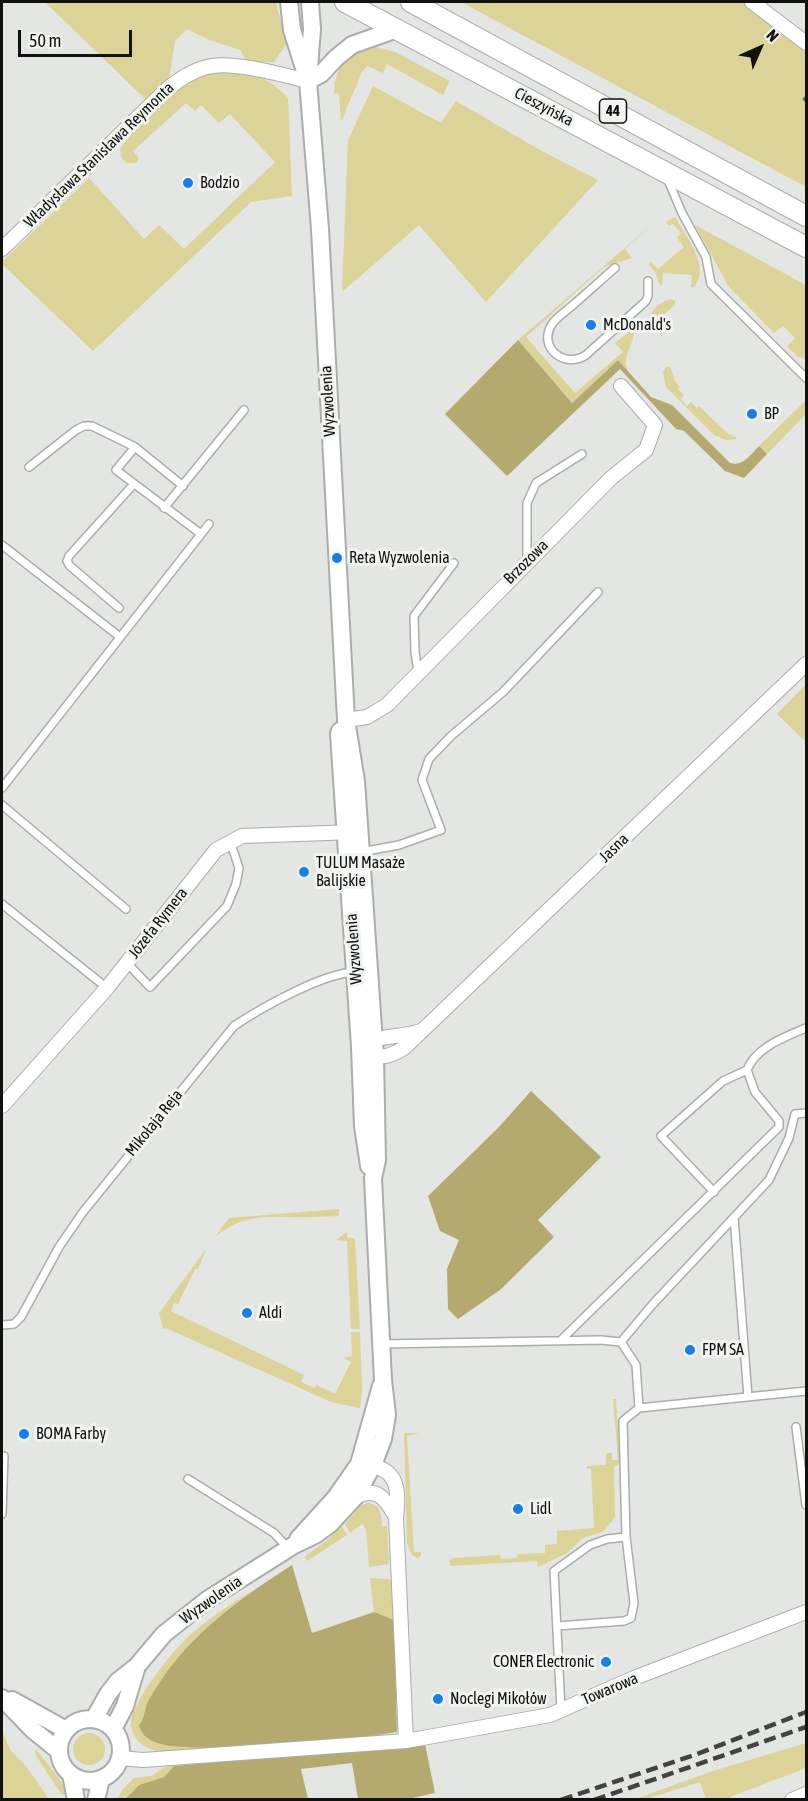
<!DOCTYPE html>
<html>
<head>
<meta charset="utf-8">
<style>
	body { margin:0 }
	#map { position:relative; width:808px; height:1801px; overflow:hidden; background:#e3e6e3; font-family:"Asap Condensed",sans-serif }
	canvas { display:block }
	.frame { position:absolute; inset:0; border:3px solid #111210; pointer-events:none }
	.north { position:absolute; left:730px; top:18px; width:60px; height:60px; -webkit-text-stroke:4px #f0f4f0; paint-order:stroke; rotate:45deg; font-size:16px; font-weight:700; line-height:24px; text-align:center; color:#111210 }
	.north::after { content:''; display:block; margin:auto; width:21px; height:27px; background:#111210; clip-path:polygon(50% 0,100% 100%,50% 72%,0 100%) }
	.scale { position:absolute; left:18px; top:30px; width:114px; height:27px; box-sizing:border-box; border:3px solid #111210; border-top:0; padding-left:8px; font-size:18px; line-height:21px; white-space:nowrap; color:#111210; -webkit-text-stroke:4px #f0f4f0; paint-order:stroke }
</style>
</head>
<body>
<div id="map">
<canvas width="808" height="1801"></canvas>
<div class="frame"></div>
<div class="north">N</div>
<div class="scale">50 m</div>
</div>
<script>
const c = document.querySelector('canvas').getContext('2d');
c.lineJoin = 'round';
function paint(path, color) { c.fillStyle = color; c.fill(path, 'evenodd'); }
function trace(path, color, width, dash) { c.strokeStyle = color; c.lineWidth = width; c.lineCap = dash ? 'butt' : 'round'; c.setLineDash(dash || []); c.stroke(path); }
function drawText(font, color, halo, rows, align = 'center') {
  c.font = font + ' "Asap Condensed",sans-serif'; c.lineWidth = 6; c.setLineDash([]); c.textBaseline = 'middle'; c.strokeStyle = halo; c.fillStyle = color; for (const [text, x, y, turn = 0] of rows) {
    c.save(); c.translate(x, y); c.rotate((+turn || 0) * Math.PI / 180); c.textAlign = isNaN(turn) ? turn : align; if (halo) c.strokeText(text, 0, 0); c.fillText(text, 0, 0); c.restore();
  }
}
const green = new Path2D(`
	M45 2H276L287 43 274 62 248 63 240 50 209 40 187 29 175 41 169 80 145 99Z
	M461 2H746L806 51V187Z
	M376 47 393 51 450 81 443 95 387 64 383 73 367 66 362 72 341 122 339 93 334 94C334 76 343 54 361 48 365 47 372 47 376 47Z
	M211 73C246 73 262 70 288 98L292 196 251 202 93 351 2 264V262L89 178 144 239 159 225 184 249 275 162 230 114 219 123 201 105 195 111 186 103 133 151 139 159 136 163H126L121 157 120 149C131 133 175 87 192 78 198 75 205 75 211 73Z
	M373 86 441 123 456 101 540 150 598 180 486 302 419 225 342 292 348 140Z
	M661 217 625 249 632 258 604 267 526 337 575 393 623 352 615 343 633 329C637 345 621 349 628 372L618 360 572 403 518 340Z
	M675 217C685 235 712 268 694 287H691L692 275 663 273 662 286 660 285 655 272 649 265 650 261 658 269 684 247 677 238 681 233 673 224 669 226 666 222Z
	M695 225 806 285V359L798 357 787 346 795 338 783 326 774 333 729 287Z
	M671 299 675 301V305L660 318 657 315 653 318 656 321 648 328C645 315 658 302 671 299Z
	M670 366 675 381 680 387 678 389 684 395 681 399 687 406 691 402 697 408 699 406 727 433 736 437V439L726 440 714 435 666 387 663 372 666 367Z
	M806 400V414L767 454 759 446Z
	M806 684V742L777 714Z
	M339 1209V1216C323 1216 308 1218 292 1217 259 1217 241 1215 214 1238L229 1218Z
	M345 1233H347V1238H355L360 1329H351L347 1241 336 1240Z
	M206 1249 198 1269H195L178 1304 174 1303 171 1311 304 1375 301 1382 315 1388 316 1385 335 1394 351 1362 344 1358 352 1356 351 1332H360L362 1388 360 1408 331 1402 166 1328 163 1329 159 1313Z
	M613 1399H616L620 1463 614 1467 615 1517 603 1532 583 1538 567 1553 538 1567 537 1561 450 1566 449 1561 453 1558 500 1555 501 1559 517 1558 518 1554 545 1553V1545L557 1544V1531L594 1528 591 1469 586 1468 587 1466 606 1465V1453H612V1460H618Z
	M404 1433H419L407 1436 414 1552H421V1556L417 1558 412 1555 407 1544Z
	M367 1503C381 1504 381 1514 382 1526H387L389 1564 369 1567 366 1529 362 1524 350 1533 345 1524 360 1506Z
	M342 1526 347 1535 307 1561 304 1557 326 1541Z
	M370 1578 389 1579 394 1584V1620L374 1612Z
	M252 1591C218 1619 150 1678 142 1721L163 1744 204 1748 210 1751C191 1751 167 1755 150 1749 140 1745 132 1736 131 1725 129 1705 173 1650 188 1637 207 1619 230 1605 252 1591Z
	M2 1731 11 1751 26 1766 49 1799H2Z
	M73 1749a16 16 0 1 1 32 0a16 16 0 1 1-32 0Z
	M806 1743V1768L730 1797 731 1799H706L700 1782 646 1799H635L713 1771Z
	M36 1749 61 1781 67 1796 61 1794 35 1754Z
	M170 1766H174L164 1777 139 1785 124 1799 117 1800 122 1790 134 1778 152 1776 162 1768Z`);
const forest = new Path2D(`
	M518 340 572 403 618 360 651 397 672 405 730 463C743 467 751 454 759 446L767 454 744 478 725 471 684 431 676 429 620 369 507 476 445 414Z
	M531 1091 601 1157 538 1220 554 1237 500 1290 458 1319 448 1309 447 1269 459 1240 440 1231 428 1196 498 1128Z
	M292 1565 312 1633 374 1612 394 1620 397 1732 333 1742 210 1751 204 1748C184 1746 144 1750 139 1725 144 1719 144 1711 147 1704 151 1695 158 1685 164 1676 196 1630 245 1595 292 1565Z
	M425 1744 435 1793 408 1799H358L352 1763 301 1769 308 1799 124 1800 139 1785 164 1777 174 1766Z`);
const stream = new Path2D(`
	M805 99 806 100`);
const service = new Path2D(`
	M668 180 682 213 706 257 711 284 806 378
	M615 268C601 280 587 293 573 305 566 311 557 317 552 324 537 348 565 369 586 355L646 301 648 296V281
	M29 467 76 430 84 426H92L135 447
	M183 486 135 447 116 470 201 534
	M164 508 244 410
	M2 545 120 637
	M527 560V503L536 483 582 454
	M119 608 70 566 67 561 69 556 133 485
	M418 672 415 652 414 616 454 563
	M2 788 209 524
	M2 805 126 909
	M361 852 399 845 441 830 422 780 429 759 451 736 503 692 598 592
	M2 904 107 988
	M127 963 150 987 227 906 236 884 239 868 230 841
	M714 1192 661 1136 723 1081 747 1070
	M734 1217 748 1397
	M2 1325 14 1324 21 1317 59 1247 83 1212 234 1026C261 1008 323 973 355 972
	M561 1340 779 1127V1121L755 1092 747 1070C756 1047 785 1037 806 1028
	M621 1342 652 1305 769 1180 789 1138 795 1114 806 1113
	M621 1342 636 1365 639 1408 806 1391
	M382 1344 601 1340 621 1342
	M796 1427 806 1505
	M188 1479 274 1533 288 1548
	M2 1514 4 1456
	M626 1537 623 1421 639 1408
	M557 1626 624 1621 631 1618 634 1603 626 1537 607 1539 590 1545 554 1571 561 1710`);
const minor = new Path2D(`
	M752 2 806 43
	M2 249 167 89C179 80 191 71 207 67 231 60 283 75 308 81
	M346 720 367 717 387 705 611 478 646 450 655 425 621 386
	M421 1031C400 1038 379 1034 360 1047 375 1061 388 1058 404 1048L806 664
	M2 1106 107 988 216 850 242 836 355 832
	M355 1497C377 1486 385 1498 396 1517
	M406 1741 550 1715 634 1678 806 1612
	M120 1758 143 1760 406 1741 396 1517C400 1487 397 1468 364 1464
	M792 1800 806 1794`);
const tertiary = new Path2D(`
	M289 2 292 30 305 71
	M308 81 321 74 336 58 352 45 397 29
	M340 731 339 734 360 1047 363 1126 369 1166
	M298 1539 336 1497 359 1464 381 1386
	M2 1698 33 1730 59 1751
	M12 1700 66 1730
	M94 1719 108 1694 118 1681 137 1666 164 1634 207 1600 294 1545 315 1535 330 1524 355 1497 373 1465 383 1439 387 1415 383 1380 373 1178 377 1160 375 1057 356 781 346 720 320 229 308 81 312 29 310 2
	M59 1750a31 31 0 1 1 62 0a31 31 0 1 1-62 0Z
	M113 1729 125 1706 137 1666
	M71 1774 76 1800
	M96 1800 101 1779`);
const primary = new Path2D(`
	M345 2 806 247
	M411 2 806 216`);
const rail = new Path2D(`
	M561 1800 697 1754 806 1712
	M594 1800 806 1727`);
const markers = [
	[188,183,6,"#187fe7"],
	[591,325,6,"#187fe7"],
	[752,414,6,"#187fe7"],
	[337,558,6,"#187fe7"],
	[304,872,6,"#187fe7"],
	[247,1313,6,"#187fe7"],
	[690,1350,6,"#187fe7"],
	[24,1434,6,"#187fe7"],
	[518,1509,6,"#187fe7"],
	[606,1662,6,"#187fe7"],
	[438,1699,6,"#187fe7"]
];
const shields = [
	[613,111,27]
];
const shieldNames = [
	["44",613,111]
];
const streetNames = [
	["Cieszyńska",544,107,28],
	["Władysława Stanisława Reymonta",99,155,-44],
	["Wyzwolenia",328,401,-93],
	["Brzozowa",526,562,-45],
	["Jasna",614,848,-44],
	["Józefa Rymera",158,923,-52],
	["Wyzwolenia",354,949,-94],
	["Mikołaja Reja",154,1123,-51],
	["Wyzwolenia",211,1600,-35],
	["Towarowa",610,1689,-23]
];
const poiNames = [
	["Bodzio",200,183],
	["McDonald's",603,325],
	["BP",764,414],
	["Reta Wyzwolenia",349,558],
	["TULUM Masaże",316,863],
	["Balijskie",316,881],
	["Aldi",259,1313],
	["FPM SA",702,1350],
	["BOMA Farby",36,1434],
	["Lidl",530,1509],
	["CONER Electronic",594,1662,"right"],
	["Noclegi Mikołów",450,1699]
];
paint(green, '#dcd398');
paint(forest, '#b4aa70');
trace(stream, '#467c77', 4.5);
trace(service, '#aaaeaa', 10);
trace(minor, '#aaaeaa', 16);
trace(tertiary, '#aaaeaa', 20);
trace(primary, '#aaaeaa', 22);
trace(service, '#fff', 7);
trace(minor, '#fff', 14);
trace(tertiary, '#fff', 16);
trace(primary, '#fff', 20);
trace(rail, '#434442', 4.5, [12, 6]);
for (const [x, y, r, color] of markers) { const dot = new Path2D(); dot.arc(x, y, r, 0, 2 * Math.PI); c.fillStyle = color; c.fill(dot); trace(dot, '#f0f4f0', 2); }
for (const [x, y, w] of shields) { const box = new Path2D(); box.roundRect(x - w / 2, y - 12, w, 24, 4.5); c.fillStyle = '#f0f4f0'; c.fill(box); trace(box, '#111210', 1.5); }
drawText('bold 15px', '#111210', null, shieldNames);
drawText('16px', '#111210', '#f0f4f0', streetNames);
drawText('16px', '#111210', '#f0f4f0', poiNames, 'left');
</script>
</body>
</html>
